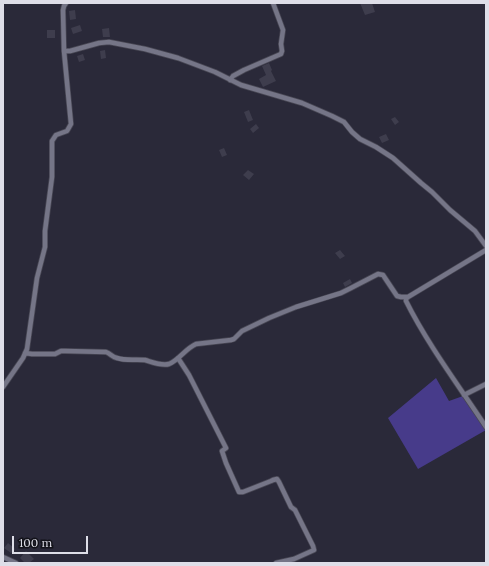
<!DOCTYPE html>
<html>
<head>
<meta charset="utf-8">
<style>
	body { margin:0 }
	#map { position:relative; width:489px; height:566px; overflow:hidden; background:#2a2939; font-family:Lora,serif }
	canvas { display:block }
	.frame { position:absolute; inset:0; border:4px solid #dedee8; pointer-events:none }
	.scale { position:absolute; left:12px; top:536px; width:76px; height:18px; box-sizing:border-box; border:2px solid #dedee8; border-top:0; padding-left:5px; font-size:12px; line-height:14px; white-space:nowrap; color:#dedee8; -webkit-text-stroke:3px #13131a; paint-order:stroke }
</style>
</head>
<body>
<div id="map">
<canvas width="489" height="566"></canvas>
<div class="frame"></div>
<div class="scale">100 m</div>
</div>
<script>
const c = document.querySelector('canvas').getContext('2d');
c.lineJoin = 'round';
function paint(path, color) { c.fillStyle = color; c.fill(path, 'evenodd'); }
function trace(path, color, width, dash) { c.strokeStyle = color; c.lineWidth = width; c.lineCap = dash ? 'butt' : 'round'; c.setLineDash(dash || []); c.stroke(path); }
const green = new Path2D(`
	M436 378 449 401 463 396 486 430 418 469 388 418Z`);
const building = new Path2D(`
	M360 3H372L375 12 365 15Z
	M75 10 76 19 70 20 69 11Z
	M80 25 82 31 73 34 71 28Z
	M109 28 110 37H103L102 29Z
	M47 30H55V38H47Z
	M105 50 106 58 101 59 100 51Z
	M83 54 85 60 79 62 77 56Z
	M269 63 272 70 271 71 276 81 263 87 259 79 266 75 262 66Z
	M249 110 253 120 248 122 244 112Z
	M395 117 399 122 395 125 391 119Z
	M256 124 259 128 253 133 250 129Z
	M386 134 389 140 382 143 379 137Z
	M224 148 227 155 222 157 219 150Z
	M248 170 254 174 249 180 243 175Z
	M340 250 345 256 340 259 335 253Z
	M350 279 352 283 345 287 343 283Z
	M8 543 15 549 11 553 4 548Z
	M26 551 34 559 29 563H25L20 558Z`);
const street = new Path2D(`
	M64 51H70L99 43 109 42 145 49 178 58 215 72 241 85 302 103 332 116 344 122 352 132 360 139 376 147 393 158 421 183 432 192 450 210 475 231 486 246
	M230 80 233 76 244 70 281 54 282 51 281 44 283 30 273 3
	M486 250 408 297 406 299V301C428 345 459 386 486 427
	M25 353 32 354H55L61 351H65L106 352C111 354 112 357 117 358 126 361 135 359 145 360 152 362 161 366 169 364 179 360 185 349 196 344L231 340 234 339 242 331 269 318 296 307 341 293 351 288 378 274 383 275 397 296 401 297H408
	M178 358 189 375 226 448 222 451 226 463 239 492H243L271 481 273 480 277 479 279 482 291 507 295 510 313 546 314 550 294 559 276 563
	M3 387 23 358 27 349 37 278 45 247V231L52 177V141L56 135 67 131 71 124 64 51 63 10 64 6 66 3
	M464 395 486 384
	M3 557 16 563`);
paint(green, '#473b8a');
paint(building, '#3e3d4d');
trace(street, '#484754', 6);
trace(street, '#757587', 4.5);
</script>
</body>
</html>
